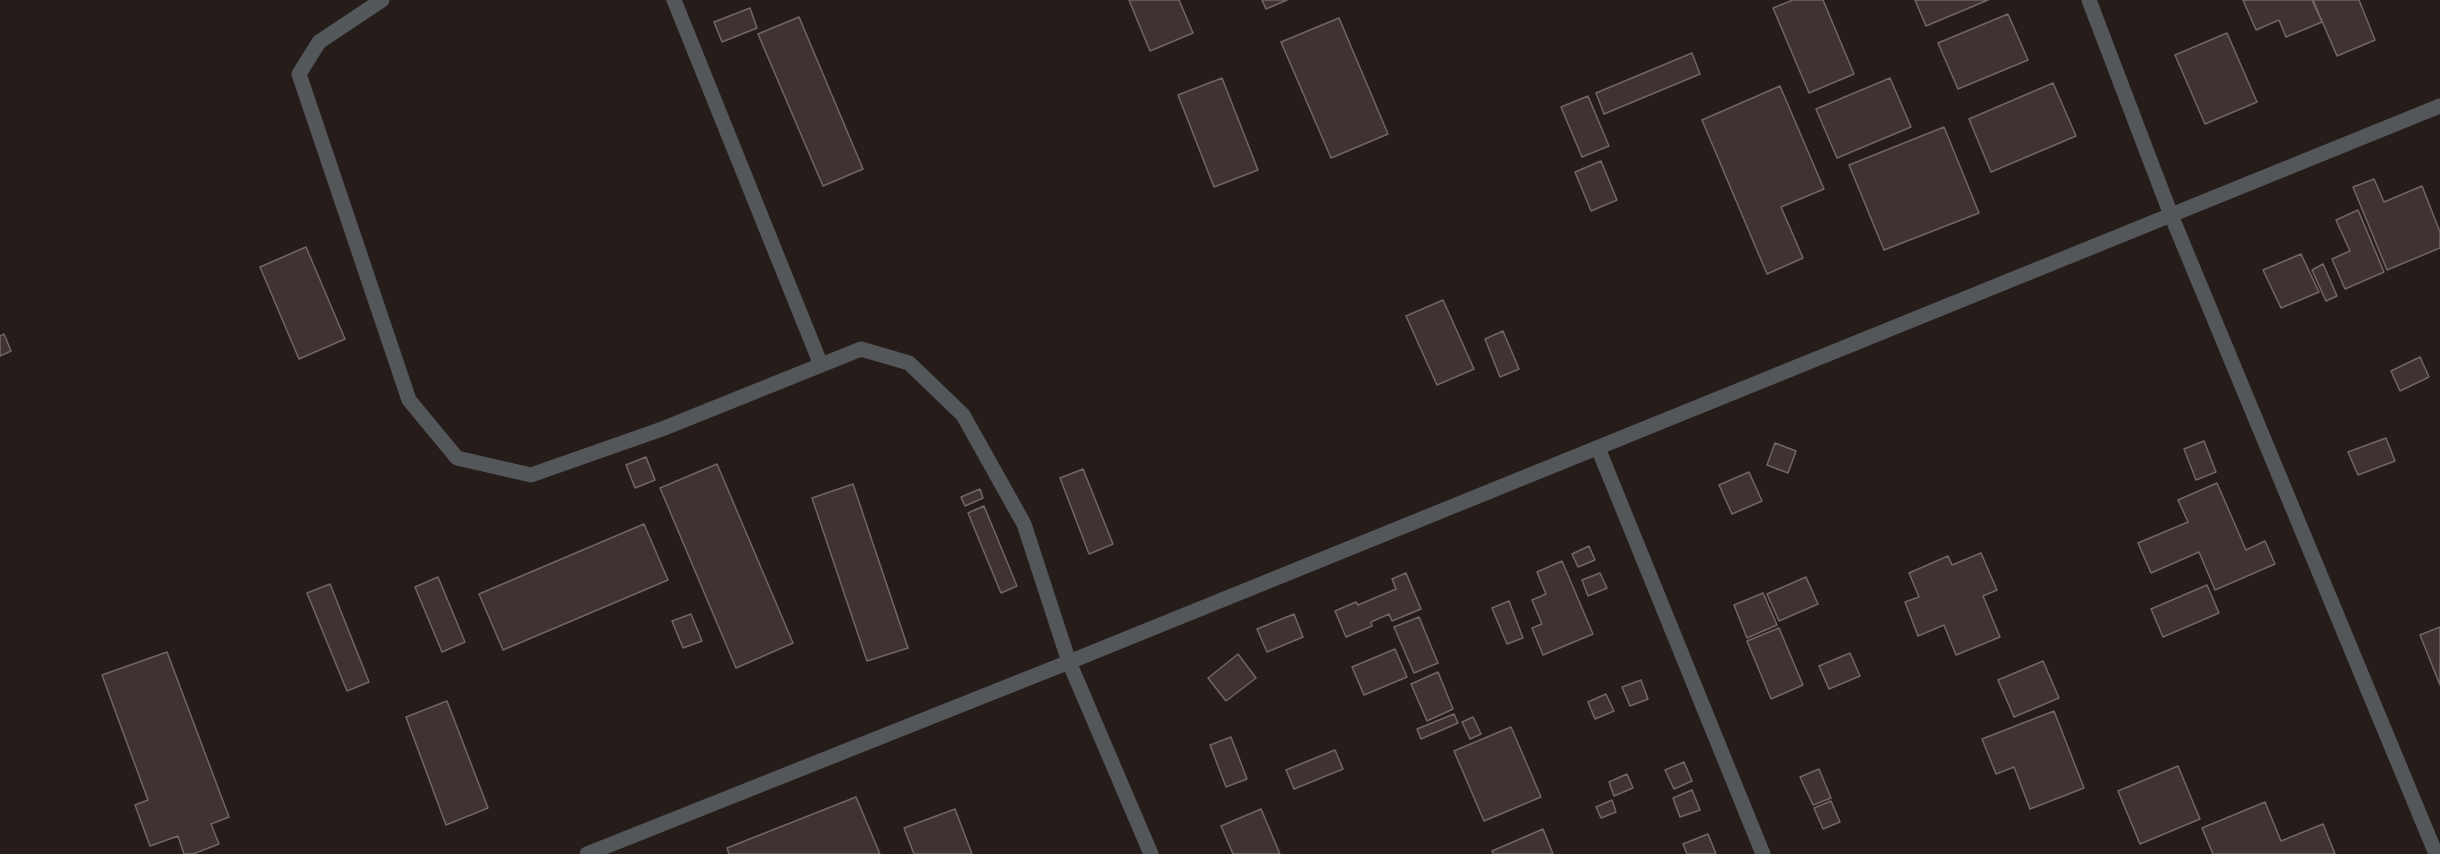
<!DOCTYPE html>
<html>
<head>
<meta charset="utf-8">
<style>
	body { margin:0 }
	canvas { display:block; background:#261c1a }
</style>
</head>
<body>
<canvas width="2440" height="854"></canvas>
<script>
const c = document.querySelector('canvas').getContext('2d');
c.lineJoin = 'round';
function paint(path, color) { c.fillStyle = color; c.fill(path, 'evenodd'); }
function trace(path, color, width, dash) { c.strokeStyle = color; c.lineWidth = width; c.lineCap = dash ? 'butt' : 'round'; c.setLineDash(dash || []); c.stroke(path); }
const building = new Path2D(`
	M1129 0H1179L1193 33 1150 51Z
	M1262 0H1287L1266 9Z
	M1793 0H1823L1854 74 1809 93 1773 8Z
	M1915 0H1988L1926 26Z
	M2243 0H2312L2322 22 2286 37 2279 20 2256 30Z
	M2313 0H2359L2375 40 2337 56Z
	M750 8 757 28 722 42 714 22Z
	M2008 14 2028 60 1958 89 1938 43Z
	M799 17 863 169 823 186 758 34Z
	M1339 18 1388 134 1331 158 1281 42Z
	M2227 33 2257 102 2205 124 2175 55Z
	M1692 53 1700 74 1604 114 1596 93Z
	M1222 78 1258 170 1214 187 1178 95Z
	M1890 78 1911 127 1837 158 1816 109Z
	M2053 83 2076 136 1991 172 1969 119Z
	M1780 86 1824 189 1781 207 1803 258 1767 274 1702 120Z
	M1588 96 1609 146 1582 157 1561 107Z
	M1944 127 1979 213 1884 250 1849 165Z
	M1601 161 1617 200 1591 211 1575 172Z
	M2374 179 2384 202 2422 186 2440 232V248L2387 270 2353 187Z
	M2358 210 2384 272 2345 289 2332 259 2350 251 2336 220Z
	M306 247 345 339 299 359 260 267Z
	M2301 254 2319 292 2281 308 2263 270Z
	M2323 264 2337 296 2326 301 2312 270Z
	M1443 300 1474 369 1437 385 1406 316Z
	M1503 331 1519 369 1500 377 1485 339Z
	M4 334 11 351 0 356V336Z
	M2420 357 2429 377 2400 391 2391 371Z
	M2386 438 2395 461 2358 475 2348 452Z
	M2204 441 2216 472 2196 480 2184 449Z
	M1775 443 1796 451 1788 473 1767 465Z
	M646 457 655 480 635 488 626 465Z
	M717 464 793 643 736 668 660 488Z
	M1083 469 1113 544 1089 554 1060 478Z
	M1749 472 1762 501 1732 514 1719 485Z
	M2217 483 2246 550 2265 541 2275 564 2215 590 2199 552 2151 573 2138 543 2188 522 2178 500Z
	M853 484 908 648 867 661 812 498Z
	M980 489 983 498 965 506 961 497Z
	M984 506 1017 586 1001 593 968 513Z
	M644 524 668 580 503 650 479 594Z
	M1589 546 1595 560 1578 567 1572 554Z
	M1981 553 1997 590 1983 596 2000 637 1956 655 1944 625 1918 636 1905 602 1919 597 1909 573 1948 556 1952 565Z
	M1562 561 1593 634 1543 655 1532 628 1542 624 1532 600 1546 594 1537 572Z
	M1406 573 1421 609 1392 621 1389 614 1371 622 1372 626 1346 637 1335 611 1356 602 1358 605 1396 589 1392 579Z
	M1600 573 1607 588 1588 596 1582 580Z
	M438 577 465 642 442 652 415 587Z
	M1806 577 1818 604 1779 621 1767 594Z
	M330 584 369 682 347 691 307 593Z
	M2207 585 2219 613 2163 637 2151 609Z
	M1763 593 1777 625 1747 638 1734 605Z
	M1509 601 1523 638 1507 644 1492 608Z
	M691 614 702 641 683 648 672 621Z
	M1294 614 1303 637 1267 652 1257 629Z
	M1419 617 1438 663 1414 673 1394 627Z
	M2440 627V685L2420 635Z
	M1779 628 1803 685 1771 699 1747 641Z
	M1395 649 1407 677 1364 695 1352 667Z
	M167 652 229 817 211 824 219 844 193 854H184L178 836 150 846 135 805 148 800 102 675Z
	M1850 653 1860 676 1829 689 1819 666Z
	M1238 654 1256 678 1226 701 1208 678Z
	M2043 661 2059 698 2014 717 1998 680Z
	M1438 672 1453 709 1427 721 1411 684Z
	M1641 680 1648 699 1630 706 1622 687Z
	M1606 694 1614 711 1595 719 1588 702Z
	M447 701 488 808 446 825 406 717Z
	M2054 711 2084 788 2030 809 2014 767 1996 774 1982 739Z
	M1454 714 1458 723 1421 739 1417 729Z
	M1473 717 1481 734 1470 739 1462 722Z
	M1511 727 1541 797 1484 821 1454 751Z
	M1231 737 1247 779 1226 787 1210 745Z
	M1335 750 1343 769 1294 789 1286 770Z
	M1684 762 1692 781 1674 789 1665 770Z
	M2178 766 2200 819 2140 844 2118 791Z
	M1819 769 1831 798 1813 805 1800 777Z
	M1627 774 1633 788 1614 796 1609 782Z
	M1692 790 1700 810 1680 817 1673 798Z
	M856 797 880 854H729L727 848Z
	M1612 800 1616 812 1601 818 1596 807Z
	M1831 801 1840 822 1823 829 1814 808Z
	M2265 802 2281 841 2323 824 2335 854H2213L2202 828Z
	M955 809 972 854H914L904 828Z
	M1261 809 1280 854H1233L1221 826Z
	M1543 829 1553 854H1493L1492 851Z
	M1708 834 1716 854H1687L1683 844Z`);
const service = new Path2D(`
	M2089 0 2171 215`);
const minor = new Path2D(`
	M382 0 319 42 299 74 409 400 457 458 531 475 662 429 861 349 909 363 963 415 1024 524 1069 662 1151 854
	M674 0 821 365
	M2171 215 2436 854
	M1598 448 1763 854
	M587 854 1069 662 2440 106`);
paint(building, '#3e3331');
trace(building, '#716663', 1.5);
trace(service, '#53575a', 15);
trace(minor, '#53575a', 15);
</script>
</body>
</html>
